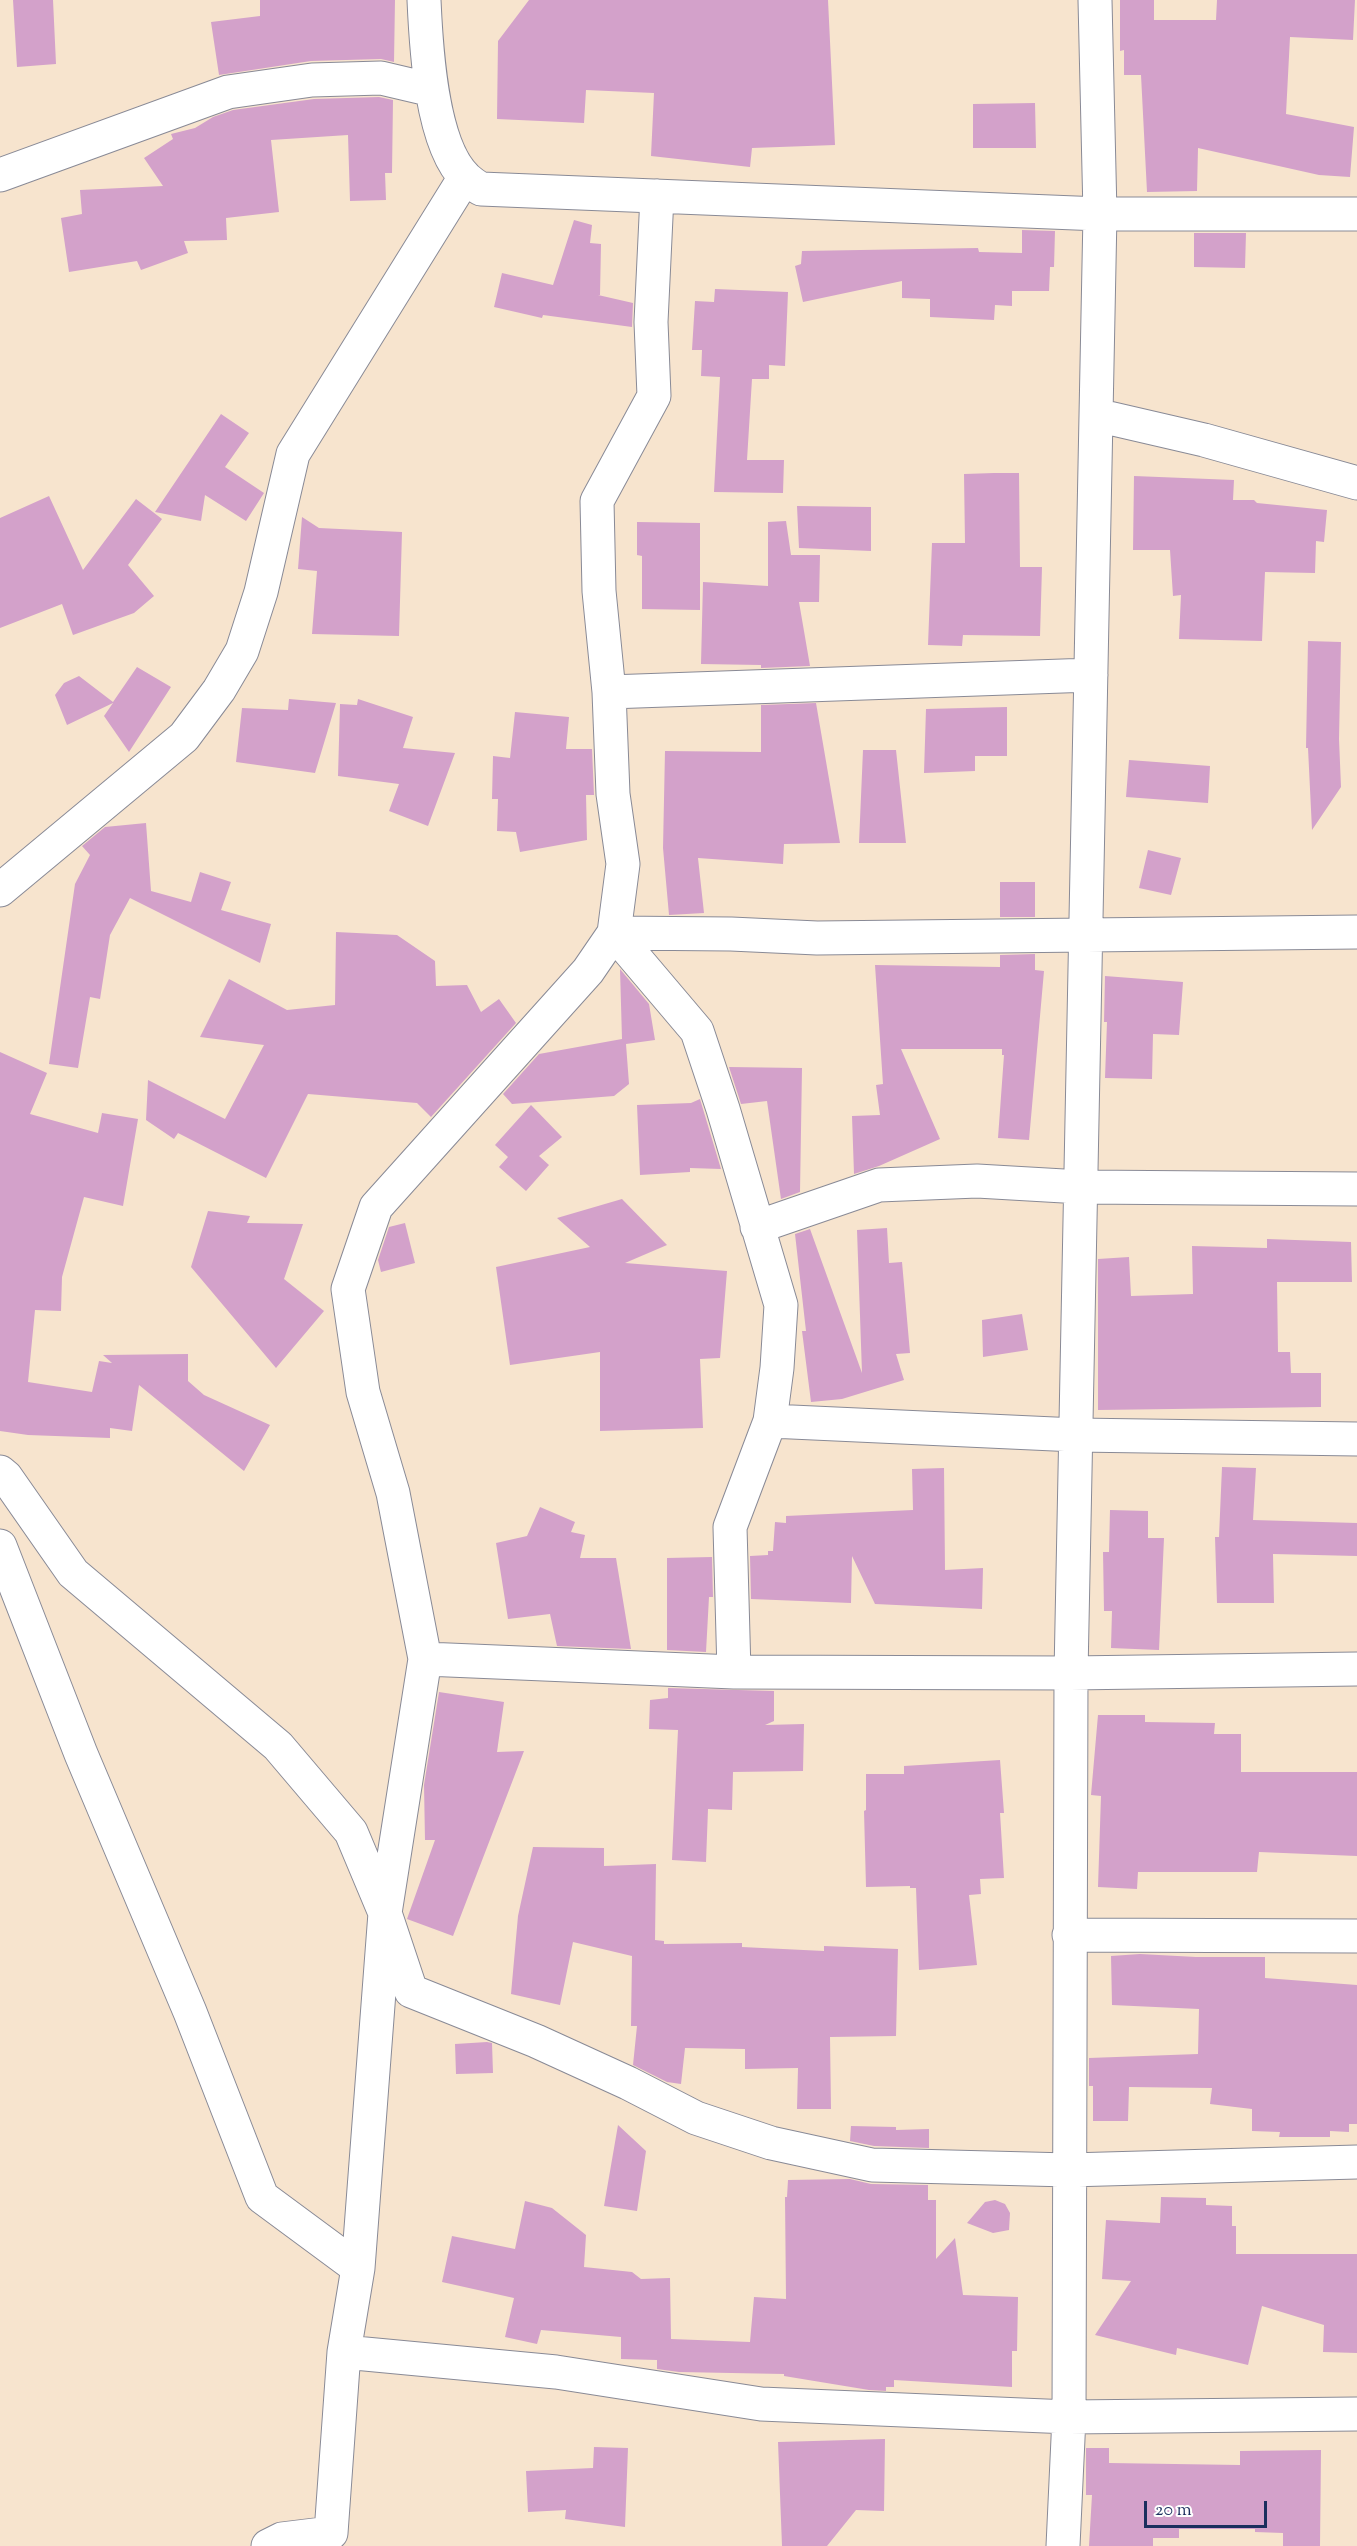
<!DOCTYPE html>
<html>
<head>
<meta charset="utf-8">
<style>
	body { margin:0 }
	#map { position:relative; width:1357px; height:2546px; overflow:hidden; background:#f7e4ce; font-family:"Sorts Mill Goudy",serif }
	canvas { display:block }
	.scale { position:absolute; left:1144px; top:2501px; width:123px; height:27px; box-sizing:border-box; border:3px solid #1b2f5e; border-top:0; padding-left:8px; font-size:18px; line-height:21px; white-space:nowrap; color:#1b2f5e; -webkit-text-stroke:4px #fff; paint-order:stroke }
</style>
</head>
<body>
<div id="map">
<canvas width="1357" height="2546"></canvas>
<div class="scale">20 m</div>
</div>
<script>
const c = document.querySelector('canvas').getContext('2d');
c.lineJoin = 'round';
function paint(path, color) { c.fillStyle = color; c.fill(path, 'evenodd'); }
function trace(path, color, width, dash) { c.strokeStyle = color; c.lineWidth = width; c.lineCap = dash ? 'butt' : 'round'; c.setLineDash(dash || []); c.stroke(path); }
const building = new Path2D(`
	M13 0H53L56 64 17 67Z
	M260 0H395L394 62 381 59 311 61 219 75 211 22 260 16Z
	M529 0H828L835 145 752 148 750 167 651 156 654 93 586 90 584 123 497 119 498 41Z
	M1120 0H1154V20H1216L1217 0H1355L1353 40 1290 37 1286 114 1354 127 1350 177 1319 175 1198 148 1197 191 1147 192 1141 75H1124V50L1120 51Z
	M379 97 393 100 392 173H385L386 200 350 201 348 135 271 140 279 212 226 218 227 240 184 241 188 253 141 270 137 261 69 272 61 218 82 214 80 190 163 186 144 158 173 139 171 134 195 128 213 117 233 110 314 99Z
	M1035 103 1036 148H973V104Z
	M574 220 592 225 590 243 601 244 600 295H598L633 303 632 327 543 315 542 318 494 307 502 273 553 285Z
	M1022 230 1055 231 1054 267H1050L1049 291H1012V306L995 305 994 320 930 317V299L902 298V281L803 302 795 266 801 264 802 251 978 248 979 252 1022 253Z
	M1194 233H1246L1245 268 1194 267Z
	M715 289 788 292 785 366 769 365V379H752L747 460H784L783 493 714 492 720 377 701 376 702 350H692L695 301 714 302Z
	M221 414 249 433 225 467 264 493 246 521 205 495 201 521 155 512Z
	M994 473H1019L1020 567H1042L1040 636 963 635 962 646 928 645 932 543H965L964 474Z
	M1134 476 1234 480 1233 500H1254L1257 503 1327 510 1324 542 1316 541 1315 573 1265 572 1262 641 1179 639 1181 595 1173 596 1170 550H1133Z
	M49 496 83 570 136 499 162 519 128 565 154 596 134 613 73 635 62 604 0 628V518Z
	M797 506 871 507V551L799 548Z
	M302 517 319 528 402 532 399 636 312 634 317 571 298 569Z
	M786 521 791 555H820L819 602H799L810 666 761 668V665L701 664 703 582 768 586V522Z
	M637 522 700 523V610L642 609V556L637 555Z
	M1308 641 1341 642 1339 739 1341 787 1312 830 1308 748H1306Z
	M137 667 171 687 129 752 104 716 113 703 67 725 55 695 64 683 79 676 113 702Z
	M289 699 336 703 315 773 236 762 242 708 288 710Z
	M358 699 413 717 403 748 455 753 428 826 389 811 399 784 338 776 340 704 357 705Z
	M816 703 840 843 784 844 783 864 698 858 704 913 669 915 663 848 665 751 761 752V705Z
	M1007 707V756H975V771L924 773 926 709Z
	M515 712 569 717 566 749H592L594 795H586L587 840 520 852 516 832 497 831 498 799H492L493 756 510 758Z
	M863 750H896L906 843H859Z
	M1129 760 1210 766 1208 803 1126 797Z
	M146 823 151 891 191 902 200 872 231 882 221 910 271 924 260 963 130 898 110 935 100 999 90 997 78 1068 49 1064 75 884 90 855 82 846 105 827Z
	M1148 850 1181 858 1171 895 1139 888Z
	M1000 882H1035V917H1000Z
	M336 932 397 935 435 961 436 986 467 985 481 1012 499 999 516 1023 431 1117 417 1103 308 1094 266 1178 178 1133 174 1139 146 1120 148 1080 225 1119 264 1045 200 1037 229 979 287 1010 335 1005Z
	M1035 954V970L1044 971 1029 1140 998 1138 1004 1055H1002V1049H901L940 1139 879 1166 854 1174 852 1116 880 1115 876 1085 883 1084 875 965 1000 967V955Z
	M620 969 649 1004 655 1040 626 1044 629 1084 614 1096 512 1104 503 1094 539 1054 622 1039Z
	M1105 976 1183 982 1179 1035 1153 1034 1152 1079 1105 1078 1107 1022H1104Z
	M0 1052 47 1073 30 1114 98 1133 102 1113 138 1119 123 1206 84 1197 62 1277 61 1311 35 1310 28 1382 92 1392 99 1361 112 1363 103 1355 188 1354V1381L204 1395 270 1425 244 1471 139 1385 132 1431 110 1428V1438L28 1435 0 1431Z
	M729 1067 802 1068 800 1192 781 1199 767 1101 741 1104Z
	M700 1099 721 1169 690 1168V1172L640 1175 637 1105 691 1103Z
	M531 1105 562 1137 539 1156 549 1165 526 1191 499 1167 508 1157 495 1145Z
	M622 1199 667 1245 625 1263 727 1271 720 1358 700 1359 703 1428 600 1431V1352L510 1365 496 1267 590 1247 557 1218Z
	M208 1211 250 1216 247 1223 303 1224 284 1279 324 1311 276 1368 191 1267Z
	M405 1223 415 1263 381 1272 378 1260 389 1227Z
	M887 1228 889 1263 902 1262 910 1353 896 1354 904 1380 842 1399 811 1402 802 1331H806L795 1234 810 1229 862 1373 857 1230Z
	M1267 1239 1351 1242 1352 1282H1277L1278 1352H1290L1291 1373H1321V1407L1098 1410V1259L1129 1257 1131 1296 1193 1294 1192 1246 1267 1248Z
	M1022 1314 1028 1350 983 1357 982 1320Z
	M1222 1467 1256 1468 1253 1520 1357 1523V1556L1273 1554 1274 1603H1217L1215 1537H1219Z
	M944 1468 945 1570 983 1568 982 1609 875 1604 852 1556 851 1603 751 1599 750 1556 768 1555V1551H773L775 1522 786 1523V1516L913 1510 912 1469Z
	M540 1507 575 1522 571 1532 585 1535 580 1558H616L631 1649 557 1646 550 1614 508 1619 496 1543 527 1536Z
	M1110 1510 1148 1511V1538H1164L1159 1650 1111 1648 1112 1611H1104L1103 1552H1109Z
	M712 1557 713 1597H709L706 1652 667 1650V1558Z
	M668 1688 774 1691V1721L765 1725 804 1724 803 1771 733 1772 732 1810 708 1809 706 1862 672 1860 678 1730 649 1729 650 1700 668 1698Z
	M439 1692 504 1702 497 1752 524 1751 453 1936 407 1919 435 1840H425L424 1785Z
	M1098 1715H1145V1722L1215 1723 1214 1734H1241V1772H1357V1856L1259 1852 1257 1872H1138L1137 1889 1098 1887 1101 1796 1091 1795Z
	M1000 1760 1004 1813H1000L1004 1878 980 1879 981 1894 969 1895 977 1965 919 1970 916 1888H910V1886L866 1887 864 1811 866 1810V1774H904V1766Z
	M533 1847 604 1848V1866L656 1864 655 1940 664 1941V1944L742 1943V1947L824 1951V1946L898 1949 896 2036 830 2037 831 2109H797L798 2068 745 2069V2049L685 2048 681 2084 667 2082 633 2065 637 2026H631L632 1956 573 1942 560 2005 511 1994 518 1916Z
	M1140 1954 1196 1957H1265V1978L1357 1985V2124H1349V2132L1330 2131V2137H1279L1280 2132 1252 2131V2109L1210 2104 1212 2088 1129 2087 1128 2121H1093V2086H1089V2058L1198 2054 1199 2009 1112 2005 1111 1956Z
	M487 2042 492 2043 493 2073 456 2074 455 2044Z
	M618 2125 646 2151 637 2211 604 2206Z
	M851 2126 896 2127V2130L929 2129V2148L874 2146 850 2141Z
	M850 2179 871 2184 928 2185V2200H936V2259L955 2238 963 2295 1018 2297 1017 2351H1012V2387L894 2380V2387H886V2391L869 2390 784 2376V2374L679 2372 657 2369V2360L621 2359V2337L541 2330 537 2344 505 2337 514 2298 442 2282 452 2236 515 2249 525 2201 552 2208 586 2235 584 2267 632 2272 641 2279 670 2278 671 2339 750 2342 754 2297 786 2299 785 2197H787L788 2180Z
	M1161 2197 1206 2198V2205L1232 2206V2226H1236V2254H1357V2353L1323 2352 1324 2325 1262 2306 1248 2365 1177 2348 1176 2355 1095 2335 1131 2281 1102 2279 1106 2220 1160 2223Z
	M995 2200 1005 2204 1010 2213 1009 2230 993 2233 967 2223 985 2202Z
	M885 2439 884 2511 856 2510 827 2546H782L778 2442Z
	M594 2447 628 2448 625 2527 565 2519 566 2510 528 2512 526 2471 593 2468Z
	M1086 2448H1109V2463L1240 2465V2451L1321 2450 1320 2546H1283V2533L1255 2532V2529H1179V2538H1153V2546H1089L1092 2495H1086Z`);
const minor = new Path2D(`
	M424 0C426 46 431 145 466 178 470 182 476 186 481 189L1100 214H1357
	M0 175 228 92 312 80 381 78 432 90
	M657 196 651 322 654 396 597 501 599 591 609 692 613 794 623 864 614 933 697 1031 723 1109 781 1305 777 1368 770 1421 730 1527 734 1672
	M1096 415 1204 440 1357 483
	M609 692 1091 675
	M0 890 184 737 219 690 242 651 261 592 293 454 465 177
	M1357 932 817 938 731 934 614 933 588 971 376 1207 348 1289 363 1392 393 1493 425 1659 385 1913 411 1991 536 2041 628 2083 696 2118 771 2143 872 2165 1069 2170 1357 2162
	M757 1227 879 1185 977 1181 1081 1187 1357 1189
	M770 1421 1076 1435 1357 1439
	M0 1472 6 1477 73 1573 278 1746 351 1832 385 1913 358 2268 344 2352 331 2533 282 2539 268 2546
	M0 1546 81 1754 190 2012 262 2197 358 2268
	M425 1659 734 1672 1071 1673 1357 1669
	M1069 1935 1357 1936
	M344 2352 556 2372 761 2404 1069 2417 1357 2414
	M1063 2546 1069 2417 1071 1673 1100 214 1095 0`);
paint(building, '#d3a1ca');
trace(minor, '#898a96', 35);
trace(minor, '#fff', 33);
</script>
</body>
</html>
